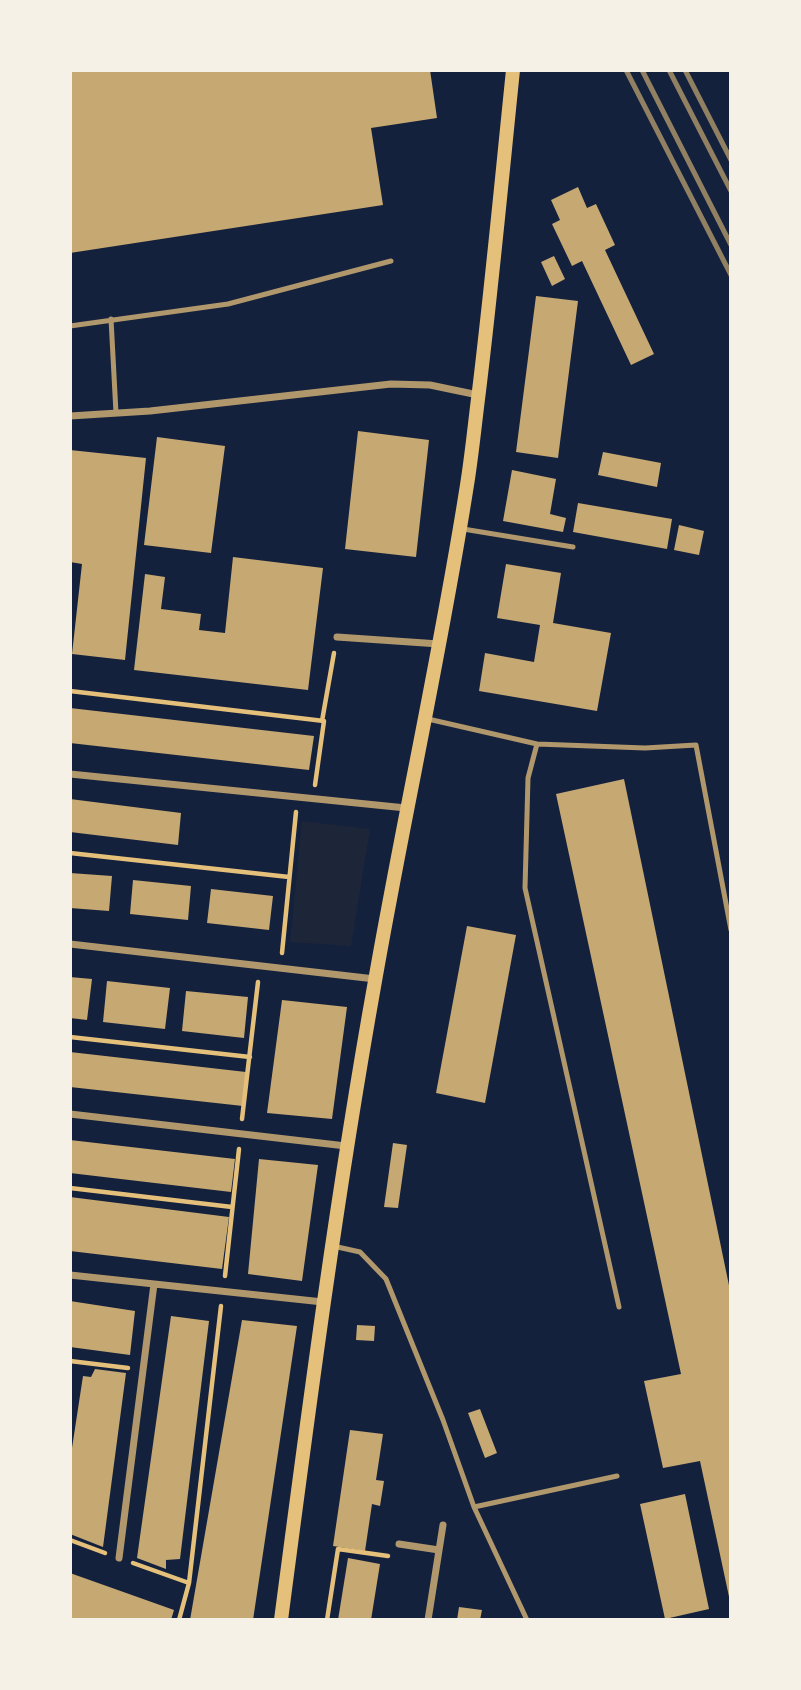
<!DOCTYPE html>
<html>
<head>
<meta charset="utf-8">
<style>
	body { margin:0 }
	#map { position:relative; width:801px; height:1690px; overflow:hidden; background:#14213d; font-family:Georgia,serif }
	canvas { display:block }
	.frame { position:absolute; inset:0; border:72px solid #f6f1e7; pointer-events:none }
</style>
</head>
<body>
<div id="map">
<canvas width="801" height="1690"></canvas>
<div class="frame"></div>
</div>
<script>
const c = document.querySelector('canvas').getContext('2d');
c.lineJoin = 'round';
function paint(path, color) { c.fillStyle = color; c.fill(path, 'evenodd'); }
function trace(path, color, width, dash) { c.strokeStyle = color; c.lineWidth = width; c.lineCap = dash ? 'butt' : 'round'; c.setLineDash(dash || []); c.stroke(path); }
const green = new Path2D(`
	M302 821 370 829 351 946 290 942Z`);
const building = new Path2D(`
	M70 70H430L437 118 371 128 383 205 70 253Z
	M578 187 587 208 596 204 615 245 605 250 654 354 631 365 582 261 572 266 552 224 560 220 551 200Z
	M554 256 565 279 552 286 541 262Z
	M536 296 578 301 558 458 516 452Z
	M358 431 429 440 416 557 345 549Z
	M157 437 225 446 211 553 144 545Z
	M70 450 146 458 125 660 72 654 82 564 70 562Z
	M603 452 661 463 657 487 598 475Z
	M512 470 556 479 550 514 566 518 563 532 503 521Z
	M578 503 672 519 667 549 573 532Z
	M679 525 704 531 699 555 674 550Z
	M233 557 323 568 308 690 134 670 145 574 165 577 161 609 201 614 199 630 225 633Z
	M506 564 561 573 553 623 611 633 597 711 479 691 485 653 534 662 540 625 497 618Z
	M70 708 314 736 309 770 70 743Z
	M624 779 731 1295V1606L700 1461 663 1468 644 1381 681 1374 556 794Z
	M70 799 181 813 178 845 70 832Z
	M70 873 112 876 109 911 70 908Z
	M133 880 191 886 188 920 130 914Z
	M211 889 273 896 269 930 207 923Z
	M467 926 516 935 485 1103 436 1093Z
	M70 977 92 979 87 1020 70 1018Z
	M107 981 170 988 165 1029 103 1022Z
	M186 991 248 997 244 1038 182 1031Z
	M282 1000 347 1007 332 1119 267 1113Z
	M70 1052 246 1072 243 1106 70 1087Z
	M70 1140 235 1159 231 1192 70 1173Z
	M393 1143 407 1145 398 1208 384 1207Z
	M259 1159 318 1165 302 1281 248 1274Z
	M70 1197 229 1217 222 1269 70 1251Z
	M70 1301 135 1311 130 1355 70 1347Z
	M171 1316 209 1321 180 1559 166 1560V1569L137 1558Z
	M242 1320 297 1326 253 1620H190Z
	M357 1325 375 1326 374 1341 356 1340Z
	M95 1369 126 1373 103 1547 70 1534V1461L83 1376 91 1377Z
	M480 1409 497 1453 485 1458 468 1413Z
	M350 1430 383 1434 376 1480 384 1481 380 1506 372 1504 365 1551 333 1546Z
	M685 1494 709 1609 665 1619 640 1504Z
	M348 1558 380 1564 371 1620H338Z
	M70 1573 174 1610 171 1620H70Z
	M459 1607 482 1610 480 1620H457Z`);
const path = new Path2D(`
	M70 691 324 721 315 785
	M322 721 334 653
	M70 853 289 877
	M282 953 296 812
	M70 1037 250 1057
	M242 1119 258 982
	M70 1188 232 1207
	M225 1276 239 1149
	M70 1361 128 1368
	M70 1540 105 1553
	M133 1563 189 1583
	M179 1620 189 1583 221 1306
	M327 1620 338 1549 388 1556`);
const service = new Path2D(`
	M111 319 116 413
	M70 326 228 304 391 261
	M463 529 573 547
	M428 719 537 744 528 778 525 888 619 1307
	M537 744 645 748 696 745 731 930
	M333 1246 360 1252 386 1279 443 1420 474 1507 527 1620
	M474 1507 617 1476`);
const minor = new Path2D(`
	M70 416 150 411 391 384 430 385 478 395
	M337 637 439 644
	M70 774 406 808
	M70 944 375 979
	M70 1114 346 1146
	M70 1275 323 1302
	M399 1544 439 1550
	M119 1558 154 1284
	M428 1620 443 1525`);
const secondary = new Path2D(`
	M281 1620C309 1406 337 1193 375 981 404 815 441 651 467 485 472 454 475 422 479 391 492 284 502 177 513 70`);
const rail = new Path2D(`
	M626 70 731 275
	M642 70 731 245
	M669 70 731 191
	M685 70 731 160`);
paint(green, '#1d2539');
paint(building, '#c6a872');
trace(path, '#e5c07b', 4.5);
trace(service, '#b1986c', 5);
trace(minor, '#b1986c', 7);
trace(secondary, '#e5c07b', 14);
trace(rail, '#918062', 5);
</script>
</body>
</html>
